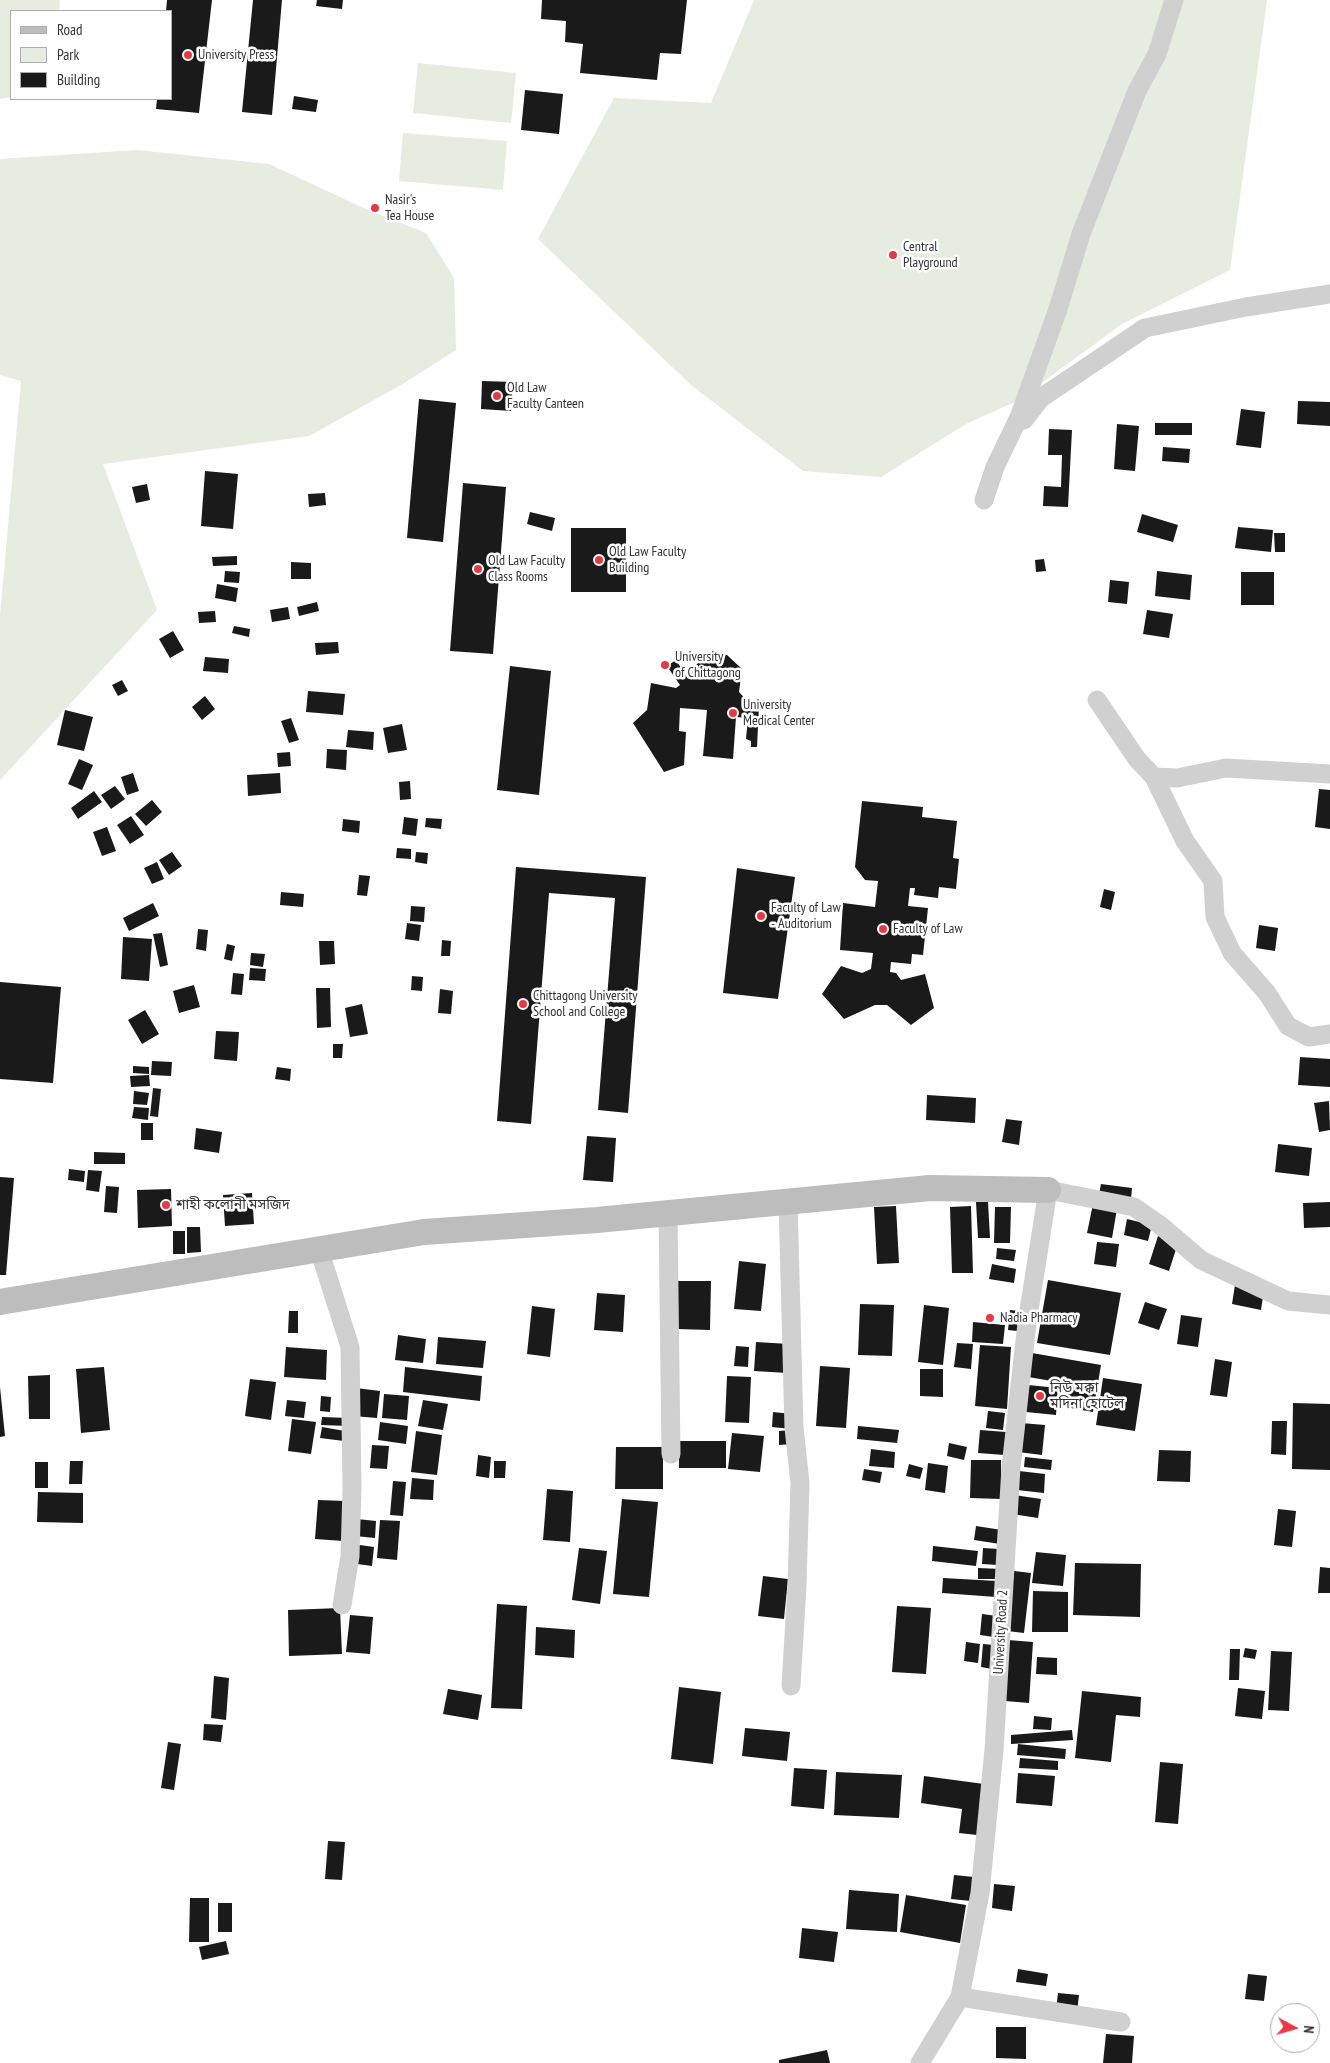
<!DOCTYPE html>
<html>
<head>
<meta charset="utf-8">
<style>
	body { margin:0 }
	#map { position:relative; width:1330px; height:2063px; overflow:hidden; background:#fff; font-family:"PT Sans Narrow",sans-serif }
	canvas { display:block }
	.legend { position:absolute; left:10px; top:10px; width:162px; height:90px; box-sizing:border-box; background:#fff; border:1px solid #adadad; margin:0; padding:6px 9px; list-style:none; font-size:15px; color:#333 }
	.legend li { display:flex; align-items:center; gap:10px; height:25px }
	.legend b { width:25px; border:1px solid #adadad }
	.north { position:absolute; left:1270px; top:2003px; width:50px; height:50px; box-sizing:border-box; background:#fff; border:1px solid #adadad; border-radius:50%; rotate:96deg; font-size:14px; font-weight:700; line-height:20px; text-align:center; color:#333 }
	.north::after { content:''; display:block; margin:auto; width:18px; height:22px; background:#e63946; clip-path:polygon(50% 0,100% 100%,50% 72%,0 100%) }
</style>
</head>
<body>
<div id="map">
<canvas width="1330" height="2063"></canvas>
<ul class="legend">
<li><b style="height:6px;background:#bdbdbd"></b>Road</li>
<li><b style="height:14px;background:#e6ecdf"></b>Park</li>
<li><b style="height:14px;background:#1a1a1a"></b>Building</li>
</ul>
<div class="north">N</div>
</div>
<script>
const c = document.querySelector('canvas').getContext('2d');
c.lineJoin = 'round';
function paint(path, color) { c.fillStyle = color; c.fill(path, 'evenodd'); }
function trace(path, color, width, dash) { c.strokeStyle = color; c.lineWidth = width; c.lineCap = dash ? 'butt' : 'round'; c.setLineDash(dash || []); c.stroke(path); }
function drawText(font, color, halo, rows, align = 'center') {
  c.font = font + ' "PT Sans Narrow","Noto Sans Bengali",sans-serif'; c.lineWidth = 5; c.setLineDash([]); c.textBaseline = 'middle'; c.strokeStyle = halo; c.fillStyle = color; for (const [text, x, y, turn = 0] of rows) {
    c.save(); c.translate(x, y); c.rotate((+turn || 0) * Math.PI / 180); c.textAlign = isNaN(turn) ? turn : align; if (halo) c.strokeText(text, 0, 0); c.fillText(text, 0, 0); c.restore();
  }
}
const green = new Path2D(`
	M0 0H60L59 11H11V97L0 99Z
	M754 0H1267L1230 270 1122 324 1017 401 966 424 881 477 803 471 691 385 538 239 614 98 711 103Z
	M418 63 516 73 511 123 413 113Z
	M403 133 507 141 503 190 399 181Z
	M137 150 269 164 368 210 426 233 454 278 456 350 401 385 309 436 103 464 157 610 0 780V616L21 381 0 375V159Z`);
const building = new Path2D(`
	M167 0H212L199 113 156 109 157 99H171V11H166Z
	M253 0H282L272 115 242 112Z
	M317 0H343L342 9 316 6Z
	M542 0H687L681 54 660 53 657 80 580 73 583 44 565 42 566 21 541 19Z
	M525 90 563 94 559 134 521 130Z
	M294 96 318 100 316 112 292 109Z
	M482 381 513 382 511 411 481 409Z
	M419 399 456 403 443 542 407 538Z
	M1298 401 1330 402V426L1297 424Z
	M1241 409 1265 412 1261 448 1236 445Z
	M1155 423H1192V435H1155Z
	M1117 424 1139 426 1135 471 1114 469Z
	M1049 429 1072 430 1068 507 1043 506 1044 486 1061 487 1062 455H1048Z
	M1163 447 1190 449 1189 463 1162 461Z
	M205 471 238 474 233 529 201 526Z
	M463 483 506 487 493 654 450 651Z
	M147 484 150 500 136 503 132 487Z
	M325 493 326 505 309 507 308 494Z
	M530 512 555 518 552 531 527 524Z
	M1142 514 1178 525 1173 542 1137 532Z
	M1238 527 1273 530 1271 552 1235 548Z
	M571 528H626V592H571Z
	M1274 533H1285V552H1275Z
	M237 556V565L213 566 212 557Z
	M1044 559 1046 571 1036 572 1035 560Z
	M291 562 311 563V579H291Z
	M225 571 240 572 239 583 224 582Z
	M1157 571 1192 575 1190 600 1155 596Z
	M1241 572H1274V605H1241Z
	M1110 580 1129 582 1127 604 1108 602Z
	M217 584 238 588 236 602 215 598Z
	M317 602 319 611 299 616 297 607Z
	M288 607 290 619 272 622 270 610Z
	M1147 610 1173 614 1169 638 1143 634Z
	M215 611 216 622 199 623 198 612Z
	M234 626 250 629 249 637 232 633Z
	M173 631 184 650 170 658 159 639Z
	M338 642 339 653 316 655 315 643Z
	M709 653 727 655 742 669 739 692 751 705 759 706 757 747H751V741L746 739 748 718 736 717 733 759 703 756 707 710 680 708 679 731 686 732 684 765 664 772 633 723 647 710 651 683 676 688 680 685 667 666 676 660 688 679 696 665Z
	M205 657 229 659 228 673 203 671Z
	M510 666 551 671 539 795 497 790Z
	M122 680 128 691 118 696 112 685Z
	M308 691 345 694 343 715 306 712Z
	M205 696 215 709 202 720 192 707Z
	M65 710 93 717 84 751 57 745Z
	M291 718 299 740 289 743 281 721Z
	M402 724 407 750 388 753 383 728Z
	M348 730 374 732 373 750 346 747Z
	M327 749 347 750 346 770 326 768Z
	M290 752 291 766 278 767 277 753Z
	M79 759 93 765 82 790 68 784Z
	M133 773 139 791 127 795 121 777Z
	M280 773 281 793 248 796 247 775Z
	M410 781 411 799 400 800 399 782Z
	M115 786 125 799 111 809 101 795Z
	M1319 789 1330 790V829L1315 827Z
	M94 791 102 802 78 819 71 808Z
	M152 800 162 812 146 826 135 814Z
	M862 801 923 807 922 817 957 821 953 858 959 859 956 889 939 887 938 898 914 895 915 888H910L908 906 928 908 923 955 912 954 911 964 891 962 890 972 896 973 901 980 925 974 934 1008 911 1025 887 1005H875L844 1019 822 994 841 966 862 973 871 969 873 953 840 950 843 903 875 907 878 881 865 880 855 867Z
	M131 816 144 835 130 844 117 825Z
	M404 817 418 819 416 836 402 834Z
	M426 818 442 819 441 829 425 827Z
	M343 819 360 821 359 833 342 831Z
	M107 827 116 851 102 856 93 832Z
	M397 848 411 849V859L396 858Z
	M172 852 182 866 169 875 159 860Z
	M416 852 428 853 427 864 415 862Z
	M157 862 164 879 152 884 144 868Z
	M516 867 646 877 628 1113 598 1110 615 898 549 893 531 1124 497 1121Z
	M737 868 795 877 778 999 723 993Z
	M359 875 370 876 367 896 357 895Z
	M1104 889 1115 892 1111 910 1100 907Z
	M281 892 304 894 303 907 280 905Z
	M153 903 159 916 129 931 123 918Z
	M411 906 425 907 424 922 410 921Z
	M407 923 421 925 419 941 405 939Z
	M1259 925 1278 928 1275 951 1256 948Z
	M198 929 208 930 206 951 196 949Z
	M162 933 168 965 160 967 153 934Z
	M123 937 152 939 149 981 121 979Z
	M442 940 451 941 450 956H441Z
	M319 941H334L335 964 320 965Z
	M227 944 235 946 232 961 224 959Z
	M251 953 265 954 263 967 250 965Z
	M250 968 266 969 265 981 249 980Z
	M233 973 244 974 242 995 231 994Z
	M412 976 423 977 422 991 411 990Z
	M0 982 61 987 53 1083 0 1079Z
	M194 985 200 1007 179 1013 173 991Z
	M316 988H330L331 1027 317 1028Z
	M440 989 453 991 451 1014 438 1013Z
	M362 1004 368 1034 350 1037 345 1008Z
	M145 1010 159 1034 142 1044 128 1020Z
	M216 1031 239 1032 237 1061 214 1059Z
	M333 1044H343L342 1058H333Z
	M1300 1057 1330 1059V1087L1298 1085Z
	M152 1061 172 1062 171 1076 151 1075Z
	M133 1066 149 1067V1074L133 1073Z
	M277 1067 291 1069 290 1081 275 1079Z
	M149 1075 150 1086 131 1087 130 1076Z
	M153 1088 161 1089 158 1117 150 1116Z
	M134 1091 149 1093 147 1105 133 1104Z
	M927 1095 976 1098 975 1123 926 1120Z
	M1329 1101 1330 1130 1319 1132 1314 1103Z
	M134 1107 149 1108 148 1120 132 1118Z
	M1006 1119 1022 1121 1019 1145 1002 1142Z
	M141 1123H153V1140H141Z
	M196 1128 222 1132 219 1153 194 1149Z
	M587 1136 616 1138 613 1182 583 1180Z
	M1278 1144 1312 1148 1309 1176 1275 1172Z
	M94 1152 125 1153V1164H94Z
	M69 1169 85 1171 84 1182 68 1180Z
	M88 1170 102 1171 99 1192 86 1190Z
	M0 1177 14 1178 6 1275H0Z
	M1101 1184 1132 1188 1131 1199 1099 1194Z
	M106 1186 119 1187 117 1213 104 1212Z
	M171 1189 172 1226 138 1228 137 1190Z
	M252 1193 254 1224 225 1226 223 1195Z
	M976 1202H988L990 1238H978Z
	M1330 1202V1227L1304 1228 1303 1203Z
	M1093 1204 1117 1209 1112 1238 1087 1233Z
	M896 1206 899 1263 877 1264 874 1207Z
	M971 1206 973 1273H952L950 1207Z
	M995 1207H1011L1010 1243H994Z
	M1127 1219 1152 1225 1148 1241 1124 1235Z
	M187 1227H200L201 1252 187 1253Z
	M173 1231H185V1254H173Z
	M1158 1236 1178 1243 1169 1271 1149 1264Z
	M1097 1242 1119 1244 1116 1267 1094 1264Z
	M997 1248 1016 1250 1014 1261 996 1259Z
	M739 1261 766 1264 761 1311 734 1309Z
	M992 1264 1016 1269 1014 1283 989 1279Z
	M1048 1280 1121 1293 1110 1355 1037 1343Z
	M678 1281H711L710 1330 677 1329Z
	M1235 1285 1264 1290 1261 1310 1232 1304Z
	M597 1293 625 1295 623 1332 594 1330Z
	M1145 1302 1167 1309 1159 1330 1138 1323Z
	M860 1304 894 1305 892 1356 858 1355Z
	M924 1305 949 1308 943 1365 918 1362Z
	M532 1306 555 1309 550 1357 527 1354Z
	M1010 1310 1019 1311 1017 1331 1008 1330Z
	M289 1311H298V1333H288Z
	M1181 1315 1202 1318 1198 1347 1177 1344Z
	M973 1322 1005 1325 1003 1344 972 1342Z
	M398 1335 426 1339 423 1363 395 1360Z
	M438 1337 486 1341 483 1368 436 1364Z
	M756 1342 789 1344 788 1373 754 1371Z
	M957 1343 973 1344 971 1369 954 1367Z
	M980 1345 1011 1347 1007 1409 975 1406Z
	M736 1346 749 1347 748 1367 734 1366Z
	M286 1347 327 1350 326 1380 284 1377Z
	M1032 1353 1101 1365 1093 1412 1060 1406 1064 1383 1028 1377Z
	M1215 1359 1232 1362 1227 1397 1210 1395Z
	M820 1366 850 1368 846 1428 816 1426Z
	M104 1367 110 1430 81 1433 76 1369Z
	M405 1367 482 1376 480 1401 403 1392Z
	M920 1369H943V1397L920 1396Z
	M50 1375V1419H29L28 1376Z
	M727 1376 751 1377 749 1423 725 1422Z
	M1103 1378 1142 1384 1135 1431 1096 1425Z
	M250 1379 276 1382 271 1420 245 1416Z
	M1028 1385 1058 1388 1056 1415 1026 1412Z
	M0 1387 5 1436 0 1437Z
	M356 1388 380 1391 377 1418 353 1416Z
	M384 1394 409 1396 407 1420 382 1418Z
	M321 1396 331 1397 330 1412 320 1411Z
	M287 1400 306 1402 304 1418 285 1416Z
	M423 1400 448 1404 443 1430 418 1426Z
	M1293 1403 1330 1404V1470L1292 1469Z
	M988 1411 1005 1413 1003 1430 986 1428Z
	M773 1412 792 1414 791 1429 772 1427Z
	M322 1417 349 1418V1426L321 1425Z
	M292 1419 316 1422 311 1454 288 1451Z
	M1272 1421H1287L1286 1455 1271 1454Z
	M380 1422 408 1426 406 1444 378 1440Z
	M1021 1423 1045 1425 1042 1455 1018 1452Z
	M858 1426 899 1430 897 1443 857 1439Z
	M322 1427 345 1431 344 1441 320 1438Z
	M791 1430 792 1444 779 1445V1431Z
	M980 1430 1006 1432 1004 1455 978 1453Z
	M416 1431 442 1435 437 1475 411 1472Z
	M732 1433 764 1436 760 1472 728 1469Z
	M679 1441H726V1468H679Z
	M949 1443 967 1447 964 1460 947 1456Z
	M372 1445 389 1446 387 1469 370 1468Z
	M616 1447H663V1489H615Z
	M871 1449 895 1452 894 1468 869 1466Z
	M1159 1450 1191 1451 1190 1482 1157 1481Z
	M478 1455 491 1457 489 1478 476 1476Z
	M1025 1457 1052 1460 1051 1470 1024 1467Z
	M971 1460H1001V1499L970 1498Z
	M70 1461H83L82 1484H69Z
	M494 1461H506L505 1478H494Z
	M35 1462H48V1488H35Z
	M928 1463 948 1466 945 1493 925 1490Z
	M909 1464 923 1468 920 1479 906 1476Z
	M864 1469 882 1472 880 1483 862 1480Z
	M1019 1471 1045 1474 1044 1493 1017 1490Z
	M412 1478 434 1480 433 1500 410 1499Z
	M393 1481 406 1482 403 1516 390 1515Z
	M547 1489 573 1491 570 1542 543 1540Z
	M38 1492 83 1493V1523L37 1522Z
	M1014 1495 1041 1499 1038 1518 1012 1514Z
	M622 1499 658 1502 649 1597 613 1594Z
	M318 1500 345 1501 343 1541 315 1539Z
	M1278 1509 1296 1511 1292 1547 1274 1545Z
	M357 1519 376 1521 375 1538 355 1536Z
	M380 1520 400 1521 397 1560 377 1558Z
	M976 1526 1002 1530 1000 1544 974 1540Z
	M353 1544 374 1547 372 1566 350 1563Z
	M933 1546 978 1551 976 1566 932 1561Z
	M579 1548 607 1551 600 1604 572 1600Z
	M983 1548 999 1549 998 1565 982 1564Z
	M1036 1552 1066 1555 1063 1586 1032 1583Z
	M1075 1563 1141 1564 1140 1617 1073 1615Z
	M1320 1567 1330 1568V1593H1318Z
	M978 1568 1001 1569V1579H978Z
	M1014 1571 1031 1573 1024 1633 1007 1631Z
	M763 1576 788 1579 784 1619 758 1616Z
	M943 1578 997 1581 996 1597 942 1593Z
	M1033 1591 1068 1592V1632H1032Z
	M497 1604 527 1606 522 1709 491 1708Z
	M897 1606 931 1608 926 1674 892 1672Z
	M340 1608 342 1654 289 1656 288 1610Z
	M982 1614 997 1616 994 1637 980 1635Z
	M350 1615 373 1617 370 1654 346 1652Z
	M536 1627 575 1630 574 1658 535 1655Z
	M1008 1640 1033 1642 1029 1703 1005 1701Z
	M966 1642 980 1644 978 1663 964 1661Z
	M983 1644 994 1645 992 1669 981 1667Z
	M1245 1648 1257 1650 1255 1659 1243 1657Z
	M1230 1649H1240L1239 1680H1229Z
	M1271 1651 1292 1652 1289 1711 1268 1710Z
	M1037 1657 1057 1658V1675L1036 1674Z
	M214 1676 229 1678 226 1720 211 1718Z
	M679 1687 721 1692 713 1764 671 1759Z
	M1238 1688 1265 1691 1262 1719 1235 1716Z
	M448 1689 482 1695 478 1720 443 1714Z
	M1082 1691 1141 1697 1140 1717 1116 1715 1111 1762 1075 1758Z
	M1034 1716 1052 1718 1051 1730 1033 1729Z
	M204 1724 223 1725 221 1742 203 1740Z
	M745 1728 790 1732 787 1761 742 1756Z
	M1072 1730 1073 1740 1011 1744V1735Z
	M168 1742 181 1744 174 1790 161 1788Z
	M1018 1744 1066 1749 1065 1759 1017 1755Z
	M1020 1758 1058 1761V1770L1019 1768Z
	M1160 1762 1183 1764 1178 1824 1155 1822Z
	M794 1768 827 1770 824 1809 791 1806Z
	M836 1772 902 1775 899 1818 834 1815Z
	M1018 1773 1055 1776 1052 1806 1016 1803Z
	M924 1776 984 1784 977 1835 959 1833 962 1809 921 1803Z
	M328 1841 345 1842 342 1880 325 1879Z
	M954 1875 974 1877 971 1901 951 1899Z
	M994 1884 1015 1886 1012 1911 992 1908Z
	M849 1890 899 1894 897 1932 846 1929Z
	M906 1895 966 1905 960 1943 900 1932Z
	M190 1898H209V1942H189Z
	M218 1903H232V1932H218Z
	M802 1928 838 1932 834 1962 799 1958Z
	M226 1941 229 1954 202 1960 199 1947Z
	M1018 1969 1048 1974 1046 1986 1016 1982Z
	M1248 1974 1267 1976 1264 2001 1245 1999Z
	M1058 1993 1079 1995 1077 2012 1056 2010Z
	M996 2027H1026V2059L996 2058Z
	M1106 2034 1134 2036 1132 2063H1103Z
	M827 2050 830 2063H779V2060Z`);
const street = new Path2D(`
	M1024 420 1041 398 1145 328 1246 307 1330 294
	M984 500 995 467 1020 415 1058 309 1081 234 1137 91 1157 54 1174 0
	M1097 700 1137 759 1154 777 1177 778 1226 768 1330 774
	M1154 777 1185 841 1213 881 1215 917 1232 953 1267 993 1288 1026 1309 1037 1330 1034
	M788 1201 794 1428 800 1483 797 1585 791 1686
	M668 1213 671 1454
	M319 1249 350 1347 352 1488 350 1556 342 1605
	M960 1997 1121 2022
	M920 2063 960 1997 980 1893 994 1750 1011 1467 1027 1323 1048 1190 1134 1207 1160 1225 1201 1260 1288 1301 1330 1305`);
const secondary = new Path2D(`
	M0 1302 424 1232 597 1220 930 1188 1048 1190`);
const markers = [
	[188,55,5,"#e63946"],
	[375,208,5,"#e63946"],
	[893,255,5,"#e63946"],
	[497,396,5,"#e63946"],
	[599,560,5,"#e63946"],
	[478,569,5,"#e63946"],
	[665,665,5,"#e63946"],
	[733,713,5,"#e63946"],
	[761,916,5,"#e63946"],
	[883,929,5,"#e63946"],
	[523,1004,5,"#e63946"],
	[166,1205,5,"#e63946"],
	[990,1318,5,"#e63946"],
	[1040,1396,5,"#e63946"]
];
const poiNames = [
	["University Press",198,55],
	["Nasir's",385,200],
	["Tea House",385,216],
	["Central",903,247],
	["Playground",903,263],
	["Old Law",507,388],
	["Faculty Canteen",507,404],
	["Old Law Faculty",609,552],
	["Building",609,568],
	["Old Law Faculty",488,561],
	["Class Rooms",488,577],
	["University",675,657],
	["of Chittagong",675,673],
	["University",743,705],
	["Medical Center",743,721],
	["Faculty of Law",771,908],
	["- Auditorium",771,924],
	["Faculty of Law",893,929],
	["Chittagong University",533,996],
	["School and College",533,1012],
	["শাহী কলোনী মসজিদ",176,1205],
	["Nadia Pharmacy",1000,1318],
	["নিউ মক্কা",1050,1388],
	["মদিনা হোটেল",1050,1404]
];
const streetNames = [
	["University Road 2",1001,1632,-87]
];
paint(green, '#e6ecdf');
paint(building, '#1a1a1a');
trace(street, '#d0d0d0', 19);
trace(secondary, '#bdbdbd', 26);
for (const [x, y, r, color] of markers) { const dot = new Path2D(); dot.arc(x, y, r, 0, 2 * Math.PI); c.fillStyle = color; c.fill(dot); trace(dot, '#fff', 2); }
drawText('14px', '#333', '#fff', poiNames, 'left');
drawText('14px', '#333', '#fff', streetNames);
</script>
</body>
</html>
